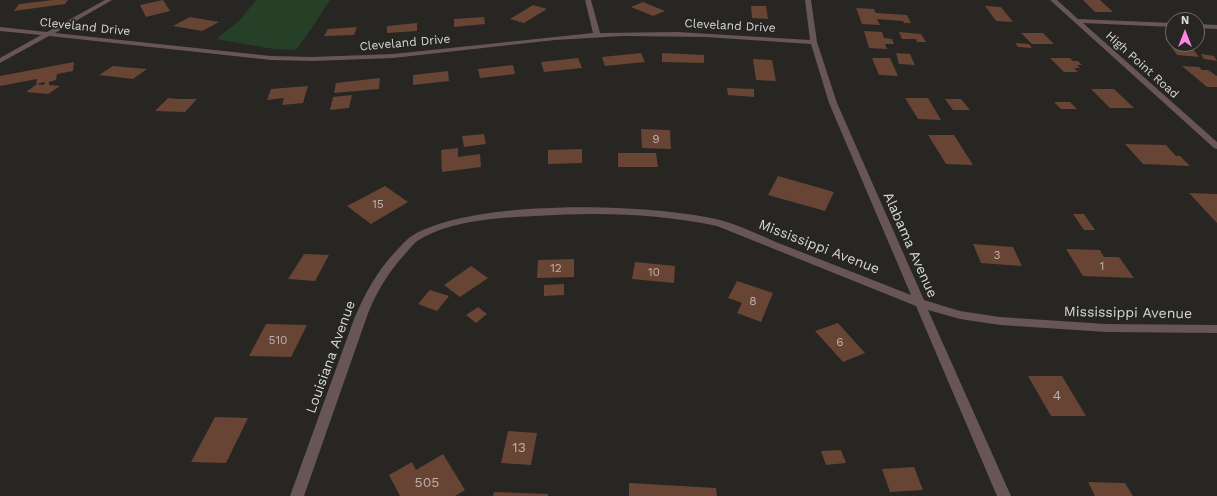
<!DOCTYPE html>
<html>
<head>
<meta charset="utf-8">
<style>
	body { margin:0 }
	#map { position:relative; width:1217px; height:496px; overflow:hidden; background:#272622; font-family:"Work Sans",sans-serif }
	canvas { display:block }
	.north { position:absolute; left:1165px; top:12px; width:40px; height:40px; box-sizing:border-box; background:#272622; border:1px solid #6d6d69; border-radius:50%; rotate:0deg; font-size:11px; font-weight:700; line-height:16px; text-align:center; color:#d7d7d4 }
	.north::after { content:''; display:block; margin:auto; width:14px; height:18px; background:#fd86e2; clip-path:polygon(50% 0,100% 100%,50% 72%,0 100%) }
</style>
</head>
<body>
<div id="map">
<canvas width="1217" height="496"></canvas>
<div class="north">N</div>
</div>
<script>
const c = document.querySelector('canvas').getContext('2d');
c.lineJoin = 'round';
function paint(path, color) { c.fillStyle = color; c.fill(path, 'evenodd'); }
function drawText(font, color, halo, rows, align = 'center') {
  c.font = font + ' "Work Sans",sans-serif'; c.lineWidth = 3.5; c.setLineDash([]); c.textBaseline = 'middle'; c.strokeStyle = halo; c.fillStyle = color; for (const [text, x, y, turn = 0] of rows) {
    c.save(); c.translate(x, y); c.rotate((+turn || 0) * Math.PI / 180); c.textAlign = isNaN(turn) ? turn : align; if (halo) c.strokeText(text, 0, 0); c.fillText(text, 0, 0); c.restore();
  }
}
const green = new Path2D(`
	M256 0H330L312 28 296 50 274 49 216 39 240 20Z`);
const building = new Path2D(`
	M53 0H68L65 4 14 11 19 4Z
	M163 0 170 11 146 17 140 5Z
	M1083 0H1100L1113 12H1095Z
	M643 2 665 11 653 16 631 7Z
	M533 5 547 9 524 23 510 19Z
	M751 6H766L768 19 752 18Z
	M985 6 1001 7 1013 22 996 21Z
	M856 8 874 9 876 13 907 15 911 23H904L903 21 877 19 880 25 862 24Z
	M190 17 219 22 202 31 173 26Z
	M484 17 485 24 454 27V19Z
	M417 23V31L387 33V26Z
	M357 27 354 35 324 36 328 29Z
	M864 31 882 32 884 38 892 39 894 44H885L887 49 869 48Z
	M899 32 921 34 926 42H917L916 39H902Z
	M1021 33H1043L1054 44H1032Z
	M1165 38 1173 39V44H1189L1199 57 1177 55Z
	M1015 43 1029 44 1032 48 1018 47Z
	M641 53 645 62 605 66 602 57Z
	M662 53 704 55V63L662 62Z
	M896 53 910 54 915 65 899 64Z
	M1201 54 1214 56 1217 61 1204 59Z
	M578 58 582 68 544 72 541 62Z
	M872 58H890L898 76 879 75Z
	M1050 58H1070L1073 61H1078L1082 65H1077L1080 68H1074L1078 72H1064Z
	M753 59 772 60 776 81 756 80Z
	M74 62 73 71 57 74 56 80 49 82V85L60 86 48 94 26 92 37 84 44 85 45 82 36 84 37 79 0 86V76Z
	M513 65 515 74 480 78 478 69Z
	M113 66 147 69 133 79 99 75Z
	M1182 66 1199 67 1202 70H1208L1217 76V87H1207Z
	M448 71 449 81 413 85V75Z
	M380 78 379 89 334 93 336 83Z
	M308 86 303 103 282 105 284 98 267 100 271 89Z
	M727 88 754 89V97L728 95Z
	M1091 89H1114L1134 108H1110Z
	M352 95 349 108 330 110 333 97Z
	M168 98 179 99H197L185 112 155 111Z
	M905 98H928L941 120 918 119Z
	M945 99H961L970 110H953Z
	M1054 102H1070L1077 109H1061Z
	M641 129 670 130 671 149 642 148Z
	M484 134 486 144 464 147 462 136Z
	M928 135H954L973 165 946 164Z
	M1125 144 1166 145 1176 156H1180L1190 166 1143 164Z
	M458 148V157L480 154 481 167 442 172 441 150Z
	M582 149V163L548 164V150Z
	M618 153H656L658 167H618Z
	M778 176 834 192 825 211 768 195Z
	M385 186 408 202 371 224 347 206Z
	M1189 193 1217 194V223Z
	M1073 214H1084L1095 230H1084Z
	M973 244 1013 247 1022 266 981 263Z
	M1066 249 1100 250 1104 257H1119L1134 278 1083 276Z
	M304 254 329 255 315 281 288 279Z
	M574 259V277L537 278 538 260Z
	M635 262 675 266 674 283 632 279Z
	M471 266 488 278 460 297 444 285Z
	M737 281 773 293 761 322 737 313 742 303 728 298Z
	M564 284V295L544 296V285Z
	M430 290 449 296 437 311 418 304Z
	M478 307 487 314 476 323 466 315Z
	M838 323 865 353 843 362 815 331Z
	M266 324 307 325 291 357 249 356Z
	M1028 376H1062L1086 416H1051Z
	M215 417 248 418 226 463 191 462Z
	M508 431 537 433 531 465 501 463Z
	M841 450 846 463 826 465 821 451Z
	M443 454 465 490 455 496H400L389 475 412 462 416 470Z
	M914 467 923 490 890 492 882 469Z
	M1088 482 1125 483 1133 496H1095Z
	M629 483 716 488 717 496H629Z
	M494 492 548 494V496H493Z`);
const minor = new Path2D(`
	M105 0H112L55 33 271 56 312 57 393 54 593 33 585 0H591L600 33 678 32 810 40 805 0H811L817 42 837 103 924 300 960 311 1000 317 1106 324 1217 325V333L1106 332 1000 325 960 319 928 310 1011 496H997L916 306 717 226C656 213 596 212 535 216 496 218 451 220 417 241 412 245 409 250 405 254 387 274 375 294 366 319L304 496H290L354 319C365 293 377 271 397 250 401 246 405 241 410 237 470 198 650 203 720 220 740 225 761 236 781 244 824 261 868 278 911 295L829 103 811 44 705 37 623 36 555 40 393 58 312 61 271 60 49 36 0 63V58L41 35 0 31V27L47 32Z
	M1050 0H1057L1078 19 1173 23V27L1083 23 1217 142V149L1214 148Z
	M1197 24 1217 25V29L1197 28Z`);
const farStreetnames = [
	["Cleveland Drive",730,26,3],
	["Cleveland Drive",85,27,6],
	["Cleveland Drive",405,43,-5],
	["High Point Road",1142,65,42]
];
const numberNames = [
	["9",656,139],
	["15",378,204],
	["3",997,255],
	["1",1102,266],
	["12",556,268],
	["10",654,272],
	["8",753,301],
	["510",278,340],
	["6",840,342]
];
const streetNames = [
	["Alabama Avenue",910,245,66],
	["Mississippi Avenue",819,247,21],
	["Mississippi Avenue",1128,313,1],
	["Louisiana Avenue",331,357,-70]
];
const nearNumbernames = [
	["4",1057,396],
	["13",519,448],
	["505",427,483]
];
paint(green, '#254026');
paint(building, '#684434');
paint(minor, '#685555');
drawText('12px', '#d7d7d4', '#272622', farStreetnames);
drawText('12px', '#bbb2ac', null, numberNames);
drawText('14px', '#d7d7d4', '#272622', streetNames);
drawText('14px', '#bbb2ac', null, nearNumbernames);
</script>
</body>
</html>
